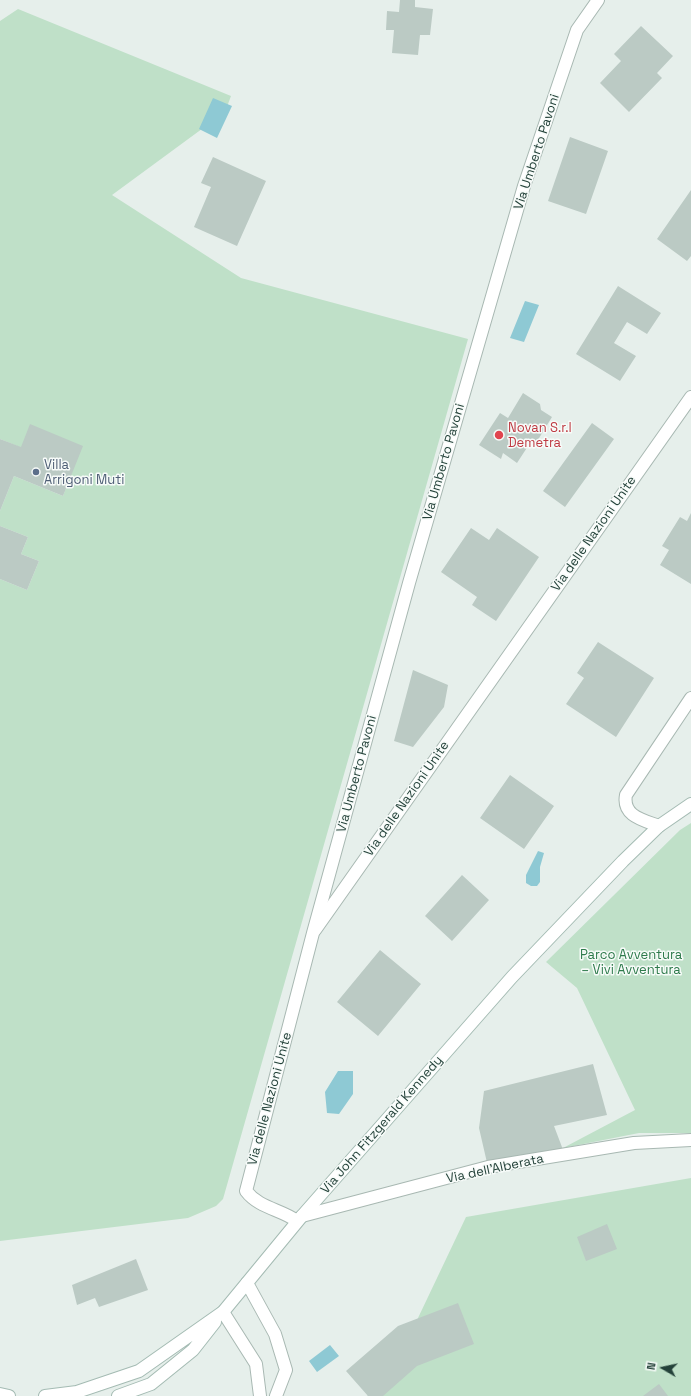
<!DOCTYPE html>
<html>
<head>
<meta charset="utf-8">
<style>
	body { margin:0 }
	#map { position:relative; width:691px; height:1396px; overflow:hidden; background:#e6efeb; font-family:"Space Grotesk",sans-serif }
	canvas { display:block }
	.north { position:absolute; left:643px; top:1348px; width:40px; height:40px; -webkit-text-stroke:3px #f7fbf9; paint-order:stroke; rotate:279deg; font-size:11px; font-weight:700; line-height:16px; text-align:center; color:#24423a }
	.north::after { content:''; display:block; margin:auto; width:14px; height:18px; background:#24423a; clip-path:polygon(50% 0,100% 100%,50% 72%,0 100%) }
</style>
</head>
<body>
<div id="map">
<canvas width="691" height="1396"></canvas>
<div class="north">N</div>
</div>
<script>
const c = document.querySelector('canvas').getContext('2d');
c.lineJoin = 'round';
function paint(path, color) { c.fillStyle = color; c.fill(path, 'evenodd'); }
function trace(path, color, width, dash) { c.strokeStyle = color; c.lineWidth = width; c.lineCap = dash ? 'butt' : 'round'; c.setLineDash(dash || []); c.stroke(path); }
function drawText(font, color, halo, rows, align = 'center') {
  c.font = font + ' "Space Grotesk",sans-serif'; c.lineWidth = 3; c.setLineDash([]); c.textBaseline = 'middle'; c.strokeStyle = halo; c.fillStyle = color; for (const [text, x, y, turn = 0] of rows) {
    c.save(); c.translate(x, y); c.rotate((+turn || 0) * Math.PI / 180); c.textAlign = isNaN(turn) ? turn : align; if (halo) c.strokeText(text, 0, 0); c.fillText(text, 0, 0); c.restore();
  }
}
const green = new Path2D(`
	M18 9 231 96 225 112 112 195 241 278 468 339 223 1199 216 1206 188 1218 0 1241V579L27 590 39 561 21 554 28 537 0 526V511L14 476 63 496 73 469 0 439V21Z
	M691 823V1133H639L563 1148 635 1110 577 988 546 962 680 830Z
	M691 1178V1396H367L389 1379 466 1217Z`);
const water = new Path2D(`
	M213 98 232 106 217 138 199 129Z
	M525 301 539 305 524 342 510 338Z
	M538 851 544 853 540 867V882L537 886H531L526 883V875Z
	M338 1071H353V1094L339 1114 327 1113 325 1092Z
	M330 1345 339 1356 317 1372 309 1361Z`);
const building = new Path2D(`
	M400 0H415V7L433 9 430 35H420L418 55 392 53 394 30H386L387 11 399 12Z
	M641 26 673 56 657 73 662 78 629 112 600 83 621 61 614 54Z
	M570 137 608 151 586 214 548 201Z
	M213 157 266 181 237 246 194 227 211 187 201 183Z
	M691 190V256L687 261 657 239Z
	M618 286 661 313 647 334 627 322 614 343 636 356 620 381 576 354Z
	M523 393 540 404 541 410 552 417 536 443 532 440 517 463 503 453 501 459 479 445 500 413 508 418Z
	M592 423 614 439 565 507 543 491Z
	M30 424 83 446 63 496 14 476 0 511V439L21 447Z
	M691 513V584L660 565 669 550 662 546 680 517 687 521Z
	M0 526 28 537 21 554 39 561 27 590 0 579Z
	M471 528 489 540 497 528 539 557 496 621 472 605 477 597 441 572Z
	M598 642 654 678 616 737 566 704 584 678 577 673Z
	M413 670 448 685 444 707 413 747 394 741Z
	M510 775 554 806 524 849 480 818Z
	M462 875 489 900 452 941 425 916Z
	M380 950 421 984 378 1036 337 1002Z
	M593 1064 607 1115 554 1126 565 1155 488 1167 479 1128 484 1091Z
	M607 1224 617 1249 586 1261 577 1237Z
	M136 1259 148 1290 99 1307 95 1298 77 1305 72 1285Z
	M458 1303 474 1344 417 1366 383 1396H368L346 1371 398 1326Z
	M659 1384 668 1396H643Z`);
const lane = new Path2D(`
	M315 930 691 397
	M247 1283 275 1334 286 1370 276 1396
	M223 1312 256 1364 260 1396`);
const street = new Path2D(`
	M659 826C643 820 622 816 626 795L691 698
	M302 1216 488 1167 634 1143 691 1140
	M297 1221C280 1209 259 1208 246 1191L313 933 409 583 524 186 577 30 598 0`);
const secondary = new Path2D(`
	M0 1394 9 1396
	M45 1396 77 1392 139 1371 223 1312 302 1216 512 977 623 861 659 826 691 804
	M118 1396 151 1384 193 1350 215 1322`);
const markers = [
	[499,435,5,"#e0444e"],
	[36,472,4,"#5c6f8a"]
];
const streetNames = [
	["Via Umberto Pavoni",537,152,-72],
	["Via Umberto Pavoni",444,462,-74],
	["Via delle Nazioni Unite",594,534,-55],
	["Via Umberto Pavoni",357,774,-75],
	["Via delle Nazioni Unite",407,799,-55],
	["Via delle Nazioni Unite",270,1099,-75],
	["Via John Fitzgerald Kennedy",382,1125,-49],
	["Via dell'Alberata",495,1169,-12]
];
const healthNames = [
	["Novan S.r.l",508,428],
	["Demetra",508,443]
];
const serviceNames = [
	["Villa",44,465],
	["Arrigoni Muti",44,480]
];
const parkNames = [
	["Parco Avventura",631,955],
	["– Vivi Avventura",631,970]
];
paint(green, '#bfe0c8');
paint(water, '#8ec9d4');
paint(building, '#bbcac4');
trace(lane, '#a8b8b2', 14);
trace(street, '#a8b8b2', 14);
trace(secondary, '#a4bbb3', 14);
trace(lane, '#fff', 12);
trace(street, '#fff', 12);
trace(secondary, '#fff', 12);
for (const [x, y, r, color] of markers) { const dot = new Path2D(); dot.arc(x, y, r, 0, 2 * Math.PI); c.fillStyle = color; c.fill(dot); trace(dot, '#f7fbf9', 1.5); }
drawText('13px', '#24423a', '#f7fbf9', streetNames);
drawText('13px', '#be3a42', '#f7fbf9', healthNames, 'left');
drawText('13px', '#4e5e75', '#f7fbf9', serviceNames, 'left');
drawText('13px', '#2d7a4b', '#f7fbf9', parkNames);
</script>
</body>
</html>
